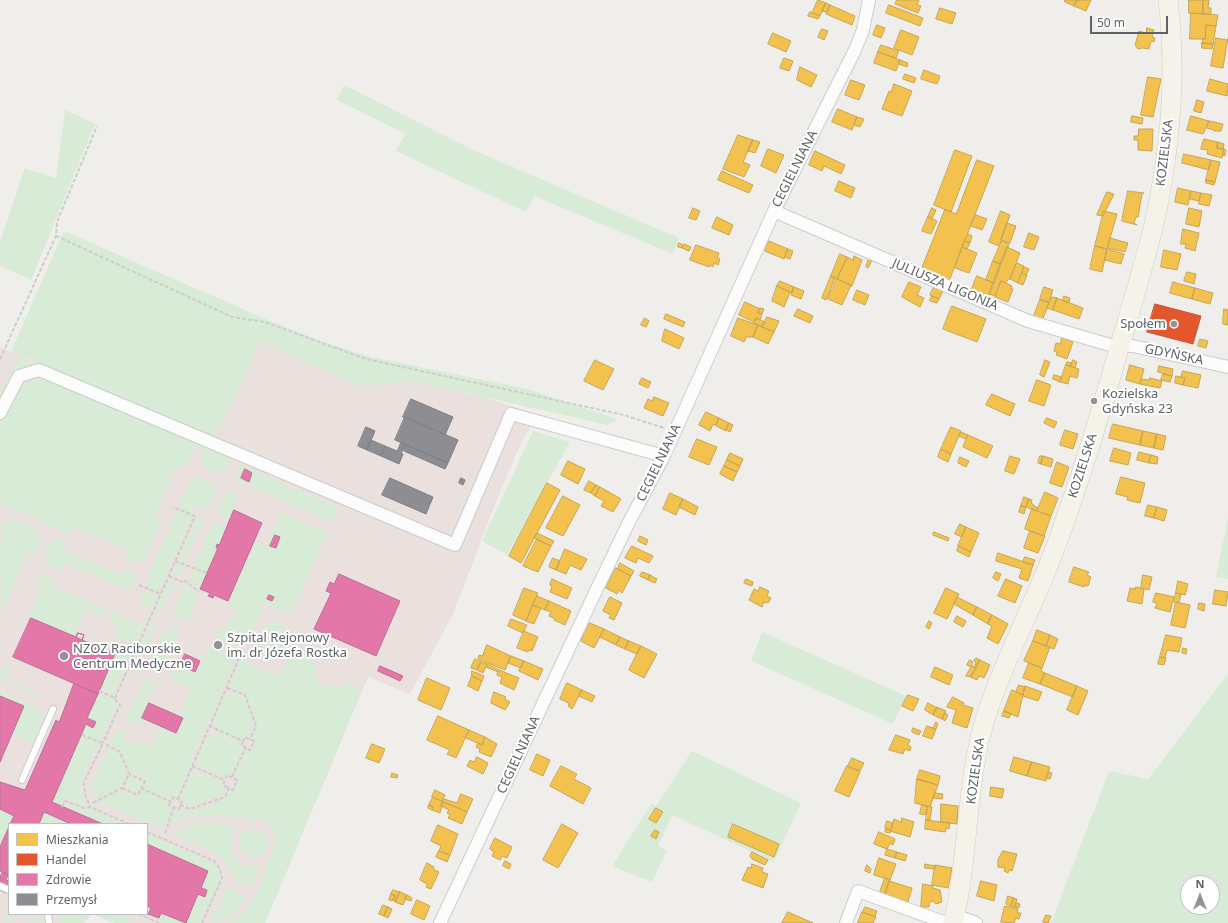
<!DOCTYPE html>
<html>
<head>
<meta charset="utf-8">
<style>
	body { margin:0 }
	#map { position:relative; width:1228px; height:923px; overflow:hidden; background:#efeeea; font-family:"Noto Sans",sans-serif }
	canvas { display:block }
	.legend { position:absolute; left:8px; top:823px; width:140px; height:92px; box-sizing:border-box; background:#fff; border:1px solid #bfc1c3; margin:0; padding:5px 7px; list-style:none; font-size:12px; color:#5f6368 }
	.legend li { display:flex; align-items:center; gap:8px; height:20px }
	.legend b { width:20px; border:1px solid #bfc1c3 }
	.north { position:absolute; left:1180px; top:875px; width:40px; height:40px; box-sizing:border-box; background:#fff; border:1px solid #bfc1c3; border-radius:50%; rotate:0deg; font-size:11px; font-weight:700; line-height:16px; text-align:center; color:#5f6368 }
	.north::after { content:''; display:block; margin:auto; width:14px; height:18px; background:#919496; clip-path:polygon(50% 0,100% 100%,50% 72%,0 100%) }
	.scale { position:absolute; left:1090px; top:16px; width:78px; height:18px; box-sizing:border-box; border:2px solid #5f6368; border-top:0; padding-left:5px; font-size:12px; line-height:14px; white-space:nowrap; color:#5f6368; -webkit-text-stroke:3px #fff; paint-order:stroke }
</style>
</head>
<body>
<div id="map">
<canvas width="1228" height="923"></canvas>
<ul class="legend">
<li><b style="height:11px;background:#f2c14e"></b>Mieszkania</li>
<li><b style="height:11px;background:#e4572e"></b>Handel</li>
<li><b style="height:11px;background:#e377a8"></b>Zdrowie</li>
<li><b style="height:11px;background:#8d8d92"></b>Przemysł</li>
</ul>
<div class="north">N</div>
<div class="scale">50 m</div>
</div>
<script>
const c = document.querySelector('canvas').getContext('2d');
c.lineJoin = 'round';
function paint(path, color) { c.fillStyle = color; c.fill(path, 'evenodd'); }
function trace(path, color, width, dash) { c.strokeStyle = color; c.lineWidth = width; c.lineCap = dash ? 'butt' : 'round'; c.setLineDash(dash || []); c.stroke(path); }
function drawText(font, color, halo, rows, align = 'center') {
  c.font = font + ' "Noto Sans",sans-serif'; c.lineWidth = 4; c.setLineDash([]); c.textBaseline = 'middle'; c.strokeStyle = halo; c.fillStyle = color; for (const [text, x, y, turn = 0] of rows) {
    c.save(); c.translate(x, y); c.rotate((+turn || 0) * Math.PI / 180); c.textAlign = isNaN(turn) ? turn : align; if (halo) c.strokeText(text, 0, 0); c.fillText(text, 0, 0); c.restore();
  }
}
const medical = new Path2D(`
	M260 342 361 386 413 381 490 399 526 411 532 424 520 445 494 507 453 614 410 694 368 677 265 923H127L106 914H147V824H9V914H83L78 923H0V347L216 438Z`);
const green = new Path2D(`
	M344 85 471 149 679 238 673 254 534 196 526 212 400 153 396 150 406 134 337 100Z
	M65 110 95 124 31 280 0 266V243L25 168 56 178Z
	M64 231 270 321 326 343 367 356 531 390 617 419 608 425 413 381 361 386 260 342 216 438 11 351Z
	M24 359 32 366 13 376 0 398V392L17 363Z
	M42 375 229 455C231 465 226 474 215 472 211 471 206 468 203 466L200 458 204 450 196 446 187 464 183 467 178 465 154 516 161 523 144 561 138 563 125 558 128 550 74 527 70 535 0 503V424L15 391 20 383 27 378Z
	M533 431 570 442 507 555 482 541Z
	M241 465 339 508 332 522 238 481 235 476Z
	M199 477 211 482 216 490 208 509 197 505 193 514 178 507 191 480Z
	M231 491 237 492 239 499 227 518 217 513 226 493Z
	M177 510 192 517 159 592 144 586Z
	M281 513 328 532 291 614 264 604C257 621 253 638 236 647L220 640 215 635 217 629 227 628 236 609 228 604V601L254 542 265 546Z
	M198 516 204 518 184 563 178 560Z
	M1228 518V579L1216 577Z
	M9 520C22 520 36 527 41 539L35 557 27 554 1 616 0 544 5 532 0 530V526Z
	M213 522 227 528 207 572 194 566Z
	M57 539 67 543 64 550 121 575 126 568 135 573 136 577 134 585 127 590 65 563 62 569C40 569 41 543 57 539Z
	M176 564 183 566 179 576 172 574Z
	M192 570 206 575 200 589 188 580Z
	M43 575 56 579 53 587 107 609 103 618 86 610 75 636 29 617 41 588 35 585C36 579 38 577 43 575Z
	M170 579 176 581 162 610 155 611Z
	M185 585 199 594 189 619 179 622 173 614Z
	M141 590 158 596 151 610C142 606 140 599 141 590Z
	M111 611 141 624 144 618H147L136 646 119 638 115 634 116 623 107 619Z
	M151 621 155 626 149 644 140 648Z
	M274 622C307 631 269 680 257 653 252 641 263 623 274 622Z
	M171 628 177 630 179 634 165 668 158 673 151 668 150 665 164 632Z
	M762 632 906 696 893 724 751 661Z
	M208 648 216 649 236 658 177 796 173 794 170 800 144 788 148 778 130 771 121 750 110 745 117 731 122 729 127 732 124 741 152 746 159 726 176 733 183 718 178 716 191 688 171 679 170 670 177 673 180 665 197 673Z
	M118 649 132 655 113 695 100 688Z
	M292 650 316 662V675L320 685 338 687 351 682 360 695 265 923H230L249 907 259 889 276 837 272 828 264 821 254 819 203 815 184 819 169 826 175 809 180 812 182 808 191 812 226 798 229 790 234 791 239 779 234 777 246 751 251 752 256 740 252 738 258 724 246 695 232 689 234 685 230 683 241 660 280 677Z
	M11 657H13L5 679 42 695 41 698 0 680V666L6 669Z
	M1228 674V923H1051L1109 771 1148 779ZM1188 883H1212V907H1188Z
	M149 680 156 683 142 718 143 724 130 722 128 720V714L144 681Z
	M0 691 42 710C45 720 40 737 31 743L12 735 24 707 0 696Z
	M231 692 244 698 254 725 248 737 244 735 241 740 214 728 216 723 213 722 225 694 229 696Z
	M98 694 115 701 116 706 81 782V791L87 802 85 806 64 798 61 806 52 802 86 724 93 727 96 722 87 718Z
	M215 731 241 742 238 747 243 749 231 776 226 774 224 778 199 767 201 762 197 761 209 734 213 736Z
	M109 749 119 753 127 772 122 786 97 799 92 790V783Z
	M692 751 801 803 774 862 672 815 658 846 667 850 652 882 612 866 651 804 656 806Z
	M197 771 223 782 221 786 226 788 223 795 190 807 183 804 185 799 180 797 192 773 196 775Z
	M127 784a7 7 0 1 1 14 0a7 7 0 1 1-14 0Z
	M142 790 169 803 168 806 172 808 162 829 101 803 100 801 122 791 136 798 140 797Z
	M67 805 84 810 89 808 123 824H103L65 808Z
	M0 809 14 816 0 847Z
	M44 812 71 824H39Z
	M201 823H217L236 827C221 846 237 875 261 865L254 883 246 885 237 882 225 863 217 854 172 834 186 827Z
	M239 843a14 14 0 1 1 28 0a14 14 0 1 1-28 0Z
	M147 834 214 864 219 869 221 879 201 923H164L144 914H147V906L151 908 149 914 159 918 161 913 186 923 198 894 205 897 207 891 201 888 208 871 147 844Z
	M227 887 238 894 247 896C238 910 229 923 211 923Z
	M0 908 7 912 9 909V914H17L14 919 8 922 4 921 7 914 0 911Z
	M59 914H91L84 923H58Z
	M92 914H119L140 923H115Z
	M42 918 45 923H24L25 921Z`);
const homes = new Path2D(`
	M818 0 826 3 820 16 812 13Z
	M897 0H919L917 5 921 6 918 13 895 4Z
	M1065 0H1077L1074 6 1065 2Z
	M1077 0H1091L1086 11 1074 6Z
	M1189 0H1203V14L1189 13Z
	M1203 0H1209L1208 8H1211V14H1203Z
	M826 3 830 5 827 12 822 11Z
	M830 5 855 16 852 25 826 14Z
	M889 5 923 18 920 26 886 13Z
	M940 8 956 13 952 24 936 19Z
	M810 12 820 16 818 19 808 16Z
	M1191 13 1218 15 1216 26 1206 25 1205 39H1190Z
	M877 25 885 28 881 38 873 35Z
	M1206 25 1216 26 1213 44 1202 43 1203 39H1205Z
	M1147 28 1154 30 1152 37 1155 38 1154 42 1151 41 1149 49 1142 48 1138 49 1135 45 1139 31 1146 33Z
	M822 29 828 31 824 40 818 37Z
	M901 30 919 37 912 55 894 48Z
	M773 33 791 41 786 52 768 44Z
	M1216 38 1227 40 1228 38 1223 68 1211 66Z
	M1202 43 1213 44 1212 49 1202 48Z
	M881 45 899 51 896 58 878 52Z
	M878 52 900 60 896 71 874 63Z
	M784 58 793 61 789 71 780 68Z
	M900 60 908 63 907 67 899 64Z
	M800 67 817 75 811 87 797 80Z
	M924 70 940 76 937 84 921 79Z
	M905 74 916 78 914 83 903 79Z
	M1148 77 1161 79 1153 117 1141 115Z
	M1210 79 1228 84 1227 96 1207 91Z
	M851 80 865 85 859 100 845 95Z
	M894 84 912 91 902 116 882 109 889 91 891 92Z
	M1197 100 1204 102 1201 113 1194 111Z
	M838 109 857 117 852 130 832 122Z
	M1132 116 1143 118 1142 124 1131 122Z
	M1191 116 1209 121 1203 134 1187 130Z
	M857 117 864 119 860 127 854 125Z
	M1209 121 1223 124 1221 131H1214V130L1207 128Z
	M1139 129H1153L1152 151 1138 150V140H1134V136H1138Z
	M738 135 753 140 743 162 750 165 744 177 723 169Z
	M1204 139 1218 142 1217 148 1224 149 1222 158 1207 154 1208 150 1201 149Z
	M753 140 760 142 755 153 748 151Z
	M1218 142 1224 144 1223 149 1217 148Z
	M768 149 784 155 776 173 761 166Z
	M1224 149 1226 150 1225 156 1223 155Z
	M955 150 972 156 951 212 934 205Z
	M815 151 845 165 841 174 824 166 822 171 809 165Z
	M1184 154 1211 160 1209 170 1182 163Z
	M977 160 994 166 949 281 921 270 945 209 956 214Z
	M1211 160 1220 162 1215 182 1206 180Z
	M722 171 753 185 749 193 718 180Z
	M1206 180 1215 182 1214 185 1206 183Z
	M839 181 855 188 851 198 835 191Z
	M1178 188 1191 191 1188 205 1175 202Z
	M1128 191 1144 193 1142 194 1138 217H1136L1134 223 1137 225 1122 221Z
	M1191 191 1201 193 1199 201 1190 199Z
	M1107 192 1114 194 1103 216 1097 215Z
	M1201 193 1212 195 1209 206 1199 204Z
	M693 208 700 211 696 220 689 218Z
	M932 208 936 210 932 219 928 217Z
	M1189 208 1202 211 1199 227 1186 224Z
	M1001 211 1010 215 999 246 989 242Z
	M1104 211 1117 214 1107 249 1095 246Z
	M976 215 987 219 982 230 971 226Z
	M717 217 733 225 729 235 712 228Z
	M928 217 937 221 931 234 922 231Z
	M1007 223 1016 226 1010 243 1001 240Z
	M1183 229 1199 233 1195 251 1185 248 1186 244H1181Z
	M1029 233 1039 237 1034 250 1024 247Z
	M968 234 972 236 970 243 965 241Z
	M1110 238 1128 243 1125 252 1108 248Z
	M769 241 788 249 784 259 765 251Z
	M965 241 970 243 967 249 962 247Z
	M1002 241 1009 244 1001 264 993 261Z
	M679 243 683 245 682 248 678 247Z
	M684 244 691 247 689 251 682 248Z
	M696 245 719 253 717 258 720 259 718 265 714 263 713 267 710 265 709 267 690 260Z
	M1095 246 1107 249 1102 272 1090 269Z
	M962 247 977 253 969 273 955 268Z
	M1007 247 1020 253 1010 279H1008L1006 283 1001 281 995 296 989 294Z
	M788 249 793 251 790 259 785 257Z
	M1107 249 1124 254 1121 264 1105 260Z
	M1164 250 1181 254 1177 270 1161 267Z
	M840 254 847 257 837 279 831 276Z
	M854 256 862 260 852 286 837 279 847 257 853 260Z
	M869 259 872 260 868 268 866 267Z
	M993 261 1001 264 994 283 986 280Z
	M1017 263 1024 266 1018 283 1010 279Z
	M1024 267 1029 269 1026 275 1022 273Z
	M1187 272 1196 274 1194 284 1184 281Z
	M1022 273 1027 275 1023 285 1018 283Z
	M831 276 835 278 826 300 822 298Z
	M977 276 994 283 988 298 971 291Z
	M837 279 851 285 842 305 828 299Z
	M780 281 794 287 792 293 777 286Z
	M1001 281 1012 286 1011 289H1013L1008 302 995 297Z
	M909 282 921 287 917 295 924 298 920 307 902 297Z
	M1173 282 1195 288 1192 299 1170 293Z
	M777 286 790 292 784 307 772 301Z
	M794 287 804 291 801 299 791 295Z
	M934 287 943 291 939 299 930 295Z
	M1044 287 1053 290 1049 302 1040 299Z
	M1195 288 1213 293 1210 304 1192 299Z
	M857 290 869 295 865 305 853 300Z
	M932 296 939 299 937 303 930 301Z
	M1064 296 1070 298 1069 303 1063 301Z
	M1052 297 1057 298 1053 310 1047 308Z
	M1057 298 1083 308 1079 319 1053 310Z
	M1040 300 1049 303 1042 321 1033 318Z
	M745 302 760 309 758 313 762 314 760 320 756 318 754 322 739 315Z
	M952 306 986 319 977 342 943 329Z
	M760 308 764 309 762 314 758 313Z
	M798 309 813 316 810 323 794 316Z
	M1224 309 1228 310V325L1223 324Z
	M666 314 685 322 683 327 664 319Z
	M767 317 779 321 774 332 762 327Z
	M645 318 649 321 646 327 641 325Z
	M738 318 758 325 753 337H746L744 342 731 336Z
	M756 318 765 322 762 327 754 323Z
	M758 325 774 332 768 344 753 337Z
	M665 329 684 338 679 349 662 341Z
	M1062 338 1073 342 1067 359 1056 355 1057 352 1054 351 1056 343 1060 344Z
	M1200 339 1208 341 1206 348 1198 346Z
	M595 360 614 369 603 390 584 381Z
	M1045 360 1050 362 1044 377 1040 375Z
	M1073 360 1077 362 1075 368 1071 366Z
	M1067 362 1072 363 1071 366 1066 365Z
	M1066 365 1079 369 1077 378 1070 376 1068 384 1060 382Z
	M1130 365 1144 369 1140 384 1126 380Z
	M1159 366 1173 369 1172 376 1158 372Z
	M1183 371 1201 375 1198 388 1183 385 1185 378 1181 377Z
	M1163 374 1172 376 1170 382 1161 380Z
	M1054 375 1062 377 1060 382 1053 379Z
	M1176 376 1185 378 1183 385 1175 383Z
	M642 378 651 382 648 388 639 384Z
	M1150 378 1162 381 1160 388 1140 384 1141 379 1149 380Z
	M1037 380 1051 385 1044 406 1029 401Z
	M992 394 1015 404 1010 416 986 405Z
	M654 397 669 403 663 416 644 408 648 399 652 401Z
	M706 412 719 418 716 425 713 424 710 431 699 425Z
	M719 418 729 423 726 431 716 426Z
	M1047 418 1057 422 1054 428 1044 423Z
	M729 423 733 425 730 432 726 430Z
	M1113 424 1143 431 1140 445 1109 438Z
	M951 427 961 431 951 454 941 449Z
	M1065 430 1078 434 1073 449 1060 445Z
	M1143 431 1157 434 1154 448 1140 445Z
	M961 432 968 435 966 439 959 436Z
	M1157 434 1166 436 1163 450 1154 448Z
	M968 435 993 446 987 458 963 447Z
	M697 439 717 447 709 465 689 457Z
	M1114 448 1131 453 1128 465 1110 461Z
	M941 449 951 454 948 462 938 457Z
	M1139 452 1151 455 1149 463 1137 460Z
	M730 453 743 459 740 466 727 460Z
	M1151 455 1158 457 1157 464 1149 463Z
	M1010 456 1020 459 1014 474 1005 471Z
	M1040 456H1043L1041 464 1038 463Z
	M1043 456 1053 459 1051 467 1041 464Z
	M960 457 969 461 966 467 958 463Z
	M727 460 740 466 737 472 724 466Z
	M568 461 585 469 578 484 561 475Z
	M1057 462 1069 467 1062 487 1050 483Z
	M724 466 737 472 733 481 720 474Z
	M1121 477 1145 483 1140 503 1127 500 1128 497 1116 494Z
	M589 481 596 485 591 493 584 490Z
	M547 483 560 490 521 563 509 556Z
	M596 485 600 487 595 496 591 493Z
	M600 487 621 499 613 512 601 506 604 501 595 496Z
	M1045 492 1058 498 1051 516 1037 511Z
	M670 493 683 499 676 515 663 509Z
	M563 496 580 505 563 536 546 528Z
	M1024 497 1029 499 1026 507 1021 506Z
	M683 499 698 507 695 515 679 507Z
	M1029 499 1032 500 1031 503 1034 505V506L1038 508 1037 511 1026 507Z
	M1148 505 1157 507 1154 518 1145 516Z
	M1021 506 1026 507 1024 514 1019 512Z
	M1157 507 1167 510 1164 521 1154 518Z
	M1032 509 1051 516 1044 536 1025 529Z
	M960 524 966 527 962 537 955 534Z
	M966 527 979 533 971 552 958 546Z
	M1030 531 1045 536 1038 553 1024 548Z
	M934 532 949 538 948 541 933 535Z
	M537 533 554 541 551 546 534 538Z
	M640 536 648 540 646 545 638 541Z
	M537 539 551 546 538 572 523 566Z
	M632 546 653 556 649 563 638 558 636 563 625 558Z
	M959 546 971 552 969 557 957 551Z
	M565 549 587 559 581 570 570 565 566 574 556 570Z
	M998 553 1033 565 1028 581 1019 578 1022 569 996 561Z
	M1025 557 1035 560 1033 565 1023 562Z
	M553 558 560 561 556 570 549 567Z
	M620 563 634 571 631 576 618 569Z
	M1074 567 1089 572 1087 575 1091 577 1088 586 1084 585V587L1069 582Z
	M616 568 631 576 622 593 619 590 617 594 606 588Z
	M642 572 650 575 648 580 640 576Z
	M996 572 1001 574 998 581 993 578Z
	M650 575 657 579 655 583 648 580Z
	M1143 575 1152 577 1149 590 1141 588Z
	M552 579 572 588 567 599 550 592 552 586 550 585Z
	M746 579 753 582 752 586 744 583Z
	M1006 579 1022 586 1015 603 998 596Z
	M1178 581 1188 584 1185 595 1176 593Z
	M760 587 769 591 767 596 771 598 768 603 764 602 762 607 749 600 754 589 758 591Z
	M1136 587 1144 589 1142 604 1127 601 1130 588 1135 589Z
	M524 588 538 593 526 621 513 615Z
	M946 588 959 594 947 619 934 613Z
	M1215 590 1228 592 1226 606 1213 604Z
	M1156 593 1174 597 1170 612 1155 608 1157 603 1153 602Z
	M1176 593 1181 594 1179 603 1174 602Z
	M537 596 549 601 545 610 533 605Z
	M610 597 622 603 614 620 609 618 611 615 603 611Z
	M957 597 977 607 973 615 954 604Z
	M549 601 571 611 565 625 554 620 555 619 549 616 551 612 545 610Z
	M1176 602 1190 605 1185 628 1171 625Z
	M1199 603 1205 604 1204 611 1198 609Z
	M533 605 541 608 534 624 526 621Z
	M977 607 992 615 988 624 973 615Z
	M992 615 1008 624 998 644 987 638 992 626 988 624Z
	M957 616 966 621 963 627 954 622Z
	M511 619 527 625 523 633 508 626Z
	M929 621 932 623 929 629 926 627Z
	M590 623 604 629 594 648 581 641Z
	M604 629 620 637 616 645 600 637Z
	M1037 630 1050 635 1046 646 1033 641Z
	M524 631 538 637 532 651 529 650 528 652 517 648Z
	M1050 635 1058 639 1054 649 1046 646Z
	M1166 635 1182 638 1179 652 1167 650 1165 658 1160 657Z
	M620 637 629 641 625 649 616 645Z
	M629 641 641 646 637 654 625 649Z
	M1033 641 1050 647 1042 668 1024 661Z
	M487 645 511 656 505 670 478 659 479 655 482 656Z
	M641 646 657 654 644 678 629 670Z
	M1183 648 1187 649 1186 654 1182 653Z
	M511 656 524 661 521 668 508 663Z
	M1160 657 1166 658 1164 665 1158 664Z
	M976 658 980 660 976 668 974 667 976 663 974 661Z
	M475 659 481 662 477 670 471 668Z
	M970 660 973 662 971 667 967 665Z
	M980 660 990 665 984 678 979 676 977 680 971 677Z
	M524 661 543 669 538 680 519 671Z
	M481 662 487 664 483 673 477 670Z
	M1029 663 1042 668 1041 671 1045 673 1040 684 1023 678Z
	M487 664 499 670 498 672 486 667Z
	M972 666 976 668 971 677 966 676Z
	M935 667 953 675 949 685 931 677Z
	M499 670 519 678 514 690 500 683 502 677 497 675Z
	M472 671 484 676 482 681 472 676Z
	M1045 673 1077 686 1073 697 1040 684Z
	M472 676 482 681 478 691 468 686Z
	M427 678 450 688 441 710 418 700Z
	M567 683 582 690 572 709 568 706 569 703 560 699Z
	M1019 685 1025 687 1023 695 1016 692Z
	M1025 686 1042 692 1038 701 1023 696Z
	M1077 686 1088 691 1078 715 1067 710Z
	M582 690 595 696 592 702 579 696Z
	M1012 690 1023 695 1018 717 1004 711Z
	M494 692 506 697 505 699 510 702 505 710 491 703Z
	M908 695 919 699 913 711 902 706Z
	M953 697 964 703 963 705 973 708 967 728 952 723 956 710 947 707Z
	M928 703 937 708 933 715 925 710Z
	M937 707 946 711 942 719 933 715Z
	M1004 711 1011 714 1009 718 1002 716Z
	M945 713 948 715 945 721 942 719Z
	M438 716 469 730 456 758 447 754 450 750 427 740Z
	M936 722 938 724 936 729H933Z
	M927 726 936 729 932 739 923 736Z
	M913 728 921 731 919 735 912 732Z
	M469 730 485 737 482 745 466 738Z
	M896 735 910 740 908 745 911 747 910 751 905 749 903 754 889 750Z
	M485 737 497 744 491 757 479 752 480 749 476 747 478 743 482 745Z
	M372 744 385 749 379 763 366 758Z
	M537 754 550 760 543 776 530 770Z
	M477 757 488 763 483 774 467 766 470 760 474 762Z
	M1014 757 1032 762 1027 776 1010 771Z
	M852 758 864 763 860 771 848 766Z
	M1032 762 1050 767 1046 781 1027 776Z
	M561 766 577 774 574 779 591 788 583 804 550 786Z
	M847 766 860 772 849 797 835 791Z
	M920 770 940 776 938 785 917 779Z
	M1048 772 1052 773 1050 779 1046 778Z
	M392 773 398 775 397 778 391 777Z
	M917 779 938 785 930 807 915 803Z
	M991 787 1004 789 1002 798 990 796Z
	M435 790 445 795 442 801 432 797Z
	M935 793 943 794 942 799 933 798Z
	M461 794 473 799 467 812 442 801 444 799 457 803Z
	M433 797 443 802 440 813 432 810 433 807 429 805Z
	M443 802 467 812 462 824 448 818 450 814 447 813 449 810 441 806Z
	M941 804 958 806 957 824 941 822Z
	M429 805 433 807 432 810 428 808Z
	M922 805 928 806 925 815 920 814Z
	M928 806 932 807 930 820H926Z
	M656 808 663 812 656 823 649 819Z
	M902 818 914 822 910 837 890 831 894 819 901 822Z
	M926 820 950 823 949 829 946 828 945 832 925 829Z
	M887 821 893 823 891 830 885 828Z
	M562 824 578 833 558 868 543 860Z
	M733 824 779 844 774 857 728 837Z
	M438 825 458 834 450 855 439 851 441 846 431 841Z
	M886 829 891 830 890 833 885 832Z
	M655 830 659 832 656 839 651 836Z
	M879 832 895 839 893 845 890 843 887 849 874 844Z
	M495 838 512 847 507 858 502 856 500 860 492 856 494 852 490 849Z
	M887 849 897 852 895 858 885 855Z
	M439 851 450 855 447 862 436 857Z
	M1003 851 1017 854 1012 871 1009 870 1008 873 1004 871 1005 868 998 867V860Z
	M752 852 768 860 765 865 752 859 750 856Z
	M897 852 907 855 905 861 895 858Z
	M879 858 896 864 890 880 874 875Z
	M505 861 511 864 509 869 503 866Z
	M427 863 434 867 433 869 439 872 431 889 426 887 427 884 420 880Z
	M752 864 763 868 762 872 768 874 763 888 742 880 748 867 751 868Z
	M925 864 935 866V869L925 868Z
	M867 865 871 869 870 873 865 871Z
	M935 865 952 868 948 888 932 885Z
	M885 878 890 880 885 894 880 892Z
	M889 881 912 888 908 902 885 894Z
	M981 881 997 885 994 901 977 896Z
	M923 884 933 886V888L940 890 942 902 936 904 933 901 930 902 929 907H921Z
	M393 890 400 892 395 902 393 900 395 896 391 894Z
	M400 892 407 895 403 905 395 902Z
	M391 894 395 896 392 901 389 900Z
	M407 895 412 898 411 901 405 899Z
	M1008 896 1014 898 1011 906 1006 904Z
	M1014 898 1017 899 1015 907 1011 906Z
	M417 900 430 906 424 920 411 914Z
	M1016 903 1020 904 1019 908 1015 907Z
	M383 905 388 907 384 916 379 914Z
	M1005 906 1018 909 1017 913H1021L1019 919 1016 918 1014 923 1001 922Z
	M388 907 392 909 388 918 384 916Z
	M865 907 877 911 875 917 863 912Z
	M788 912 813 923H782Z
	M862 912 876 917 873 923H858Z
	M1046 915 1051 916 1048 923 1043 922Z`);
const shops = new Path2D(`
	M1155 304 1201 316 1193 344 1147 332Z`);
const health = new Path2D(`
	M245 469 252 473 249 482 241 478Z
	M234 510 262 523 228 601 214 595 213 598 208 596 210 593 200 589 218 548H216L217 544 219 545Z
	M275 535 280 537 276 548 270 546Z
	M339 574 400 601 376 656 314 629 331 593 326 591 330 582 334 584Z
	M269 595 274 597 272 601 267 599Z
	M31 618 76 637 78 633 84 635 82 640 115 654 98 694 13 657Z
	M78 633 84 635 82 640 76 637Z
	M185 654 200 661 195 672 180 665Z
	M380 666 403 676 400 681 378 671Z
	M74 684 98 694 87 718 96 722 93 728 86 724 52 802 103 824H71L44 812 39 824H10L14 816 0 809V782L25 790 56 720 59 722Z
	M0 696 24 706 0 762Z
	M149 703 183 718 176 733 142 718Z
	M9 827V875L0 871V847Z
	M147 844 208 871 201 888 207 890 205 897 198 894 186 923 161 913 159 918 148 914 151 908 147 906Z
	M3 872 8 875 6 880 9 881V885L6 893 0 890V877Z`);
const industry = new Path2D(`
	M411 399 453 417 445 435 403 417Z
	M405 417 458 440 448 463 395 440Z
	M366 427 375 431 367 450 358 446Z
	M371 440 385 446 381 456 367 450Z
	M401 443 406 445 401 453 403 454 399 464 381 456 385 446 397 451Z
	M406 445 448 463 445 469 404 451Z
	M390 478 433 497 426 514 382 495Z
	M461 478 465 480 463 485 459 483Z`);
const path = new Path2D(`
	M56 236 232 317 265 322 366 359 624 415 664 428
	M0 359 56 236 57 222 97 126
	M175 561 207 573
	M169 576 183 582
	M184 580 199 592
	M139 585 161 594
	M227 688 245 695 256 726 250 739
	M99 691 113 697 120 705 103 743
	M115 698 195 516 173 507
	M209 726 243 741 245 737 254 741 250 750 241 745 243 741
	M82 735 103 743 84 782 85 794 90 807
	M192 766 225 780
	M232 777 246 747
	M122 788 138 795 145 781 129 774
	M141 788 171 802 173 797 182 801 179 809 169 805 171 802
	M178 799 241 654
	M93 803 122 788 129 774 120 752 105 744
	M180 805 190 809 225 797 229 788 233 790 237 780 227 775 223 785 229 788
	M62 807 65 801 84 808 90 807 129 824
	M147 832 214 861 220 869 222 878 202 923
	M165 833 174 807
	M139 914 159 923`);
const service = new Path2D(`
	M22 780 53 709
	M0 886 9 890
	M48 914 49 923`);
const minor = new Path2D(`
	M774 211 1028 321 1110 345 1133 346 1228 367
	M0 413 19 376 39 370 455 545 511 414 664 456
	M955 915 976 923
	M440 923 594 595 628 524 664 456 774 211 855 50 863 30 869 0
	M846 923 858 891 946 923`);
const primary = new Path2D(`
	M953 923C970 853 965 778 988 710 1005 660 1029 613 1049 564 1077 492 1099 419 1120 345 1132 305 1144 265 1154 224 1170 152 1177 74 1168 0`);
const markers = [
	[1174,324,4,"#919496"],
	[1094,401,4,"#919496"],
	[218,645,5,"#919496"],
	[64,656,5,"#919496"]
];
const streetNames = [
	["KOZIELSKA",1165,153,-83],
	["CEGIELNIANA",795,169,-63],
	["JULIUSZA LIGONIA",945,285,23],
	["GDYŃSKA",1174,355,12],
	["CEGIELNIANA",659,463,-64],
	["KOZIELSKA",1083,466,-72],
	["CEGIELNIANA",519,755,-65],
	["KOZIELSKA",976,771,-82]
];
const poiNames = [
	["Społem",1166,324,"right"],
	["Kozielska",1102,394],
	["Gdyńska 23",1102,409],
	["Szpital Rejonowy",227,638],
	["im. dr Józefa Rostka",227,653],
	["NZOZ Raciborskie",73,649],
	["Centrum Medyczne",73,664]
];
paint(medical, '#eae0de');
paint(green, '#d8ebd6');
paint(homes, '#f2c14e');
trace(homes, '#c6a556', 1);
paint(shops, '#e4572e');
trace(shops, '#bc5b3f', 1);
paint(health, '#e377a8');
trace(health, '#bb7195', 1);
paint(industry, '#8d8d92');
trace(industry, '#7f8085', 1);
trace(service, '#cbcccc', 8);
trace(minor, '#cbcccc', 14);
trace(primary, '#d7ceb8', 20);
trace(path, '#cacfcc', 2, [4, 2]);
trace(service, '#fdfcfc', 6);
trace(minor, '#fdfcfc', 12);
trace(primary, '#f4f2e9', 19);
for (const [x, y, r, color] of markers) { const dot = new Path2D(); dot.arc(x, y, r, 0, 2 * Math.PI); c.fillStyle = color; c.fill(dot); trace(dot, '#fff', 1.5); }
drawText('13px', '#5f6368', '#fff', streetNames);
drawText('13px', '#5f6368', '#fff', poiNames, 'left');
</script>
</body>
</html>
